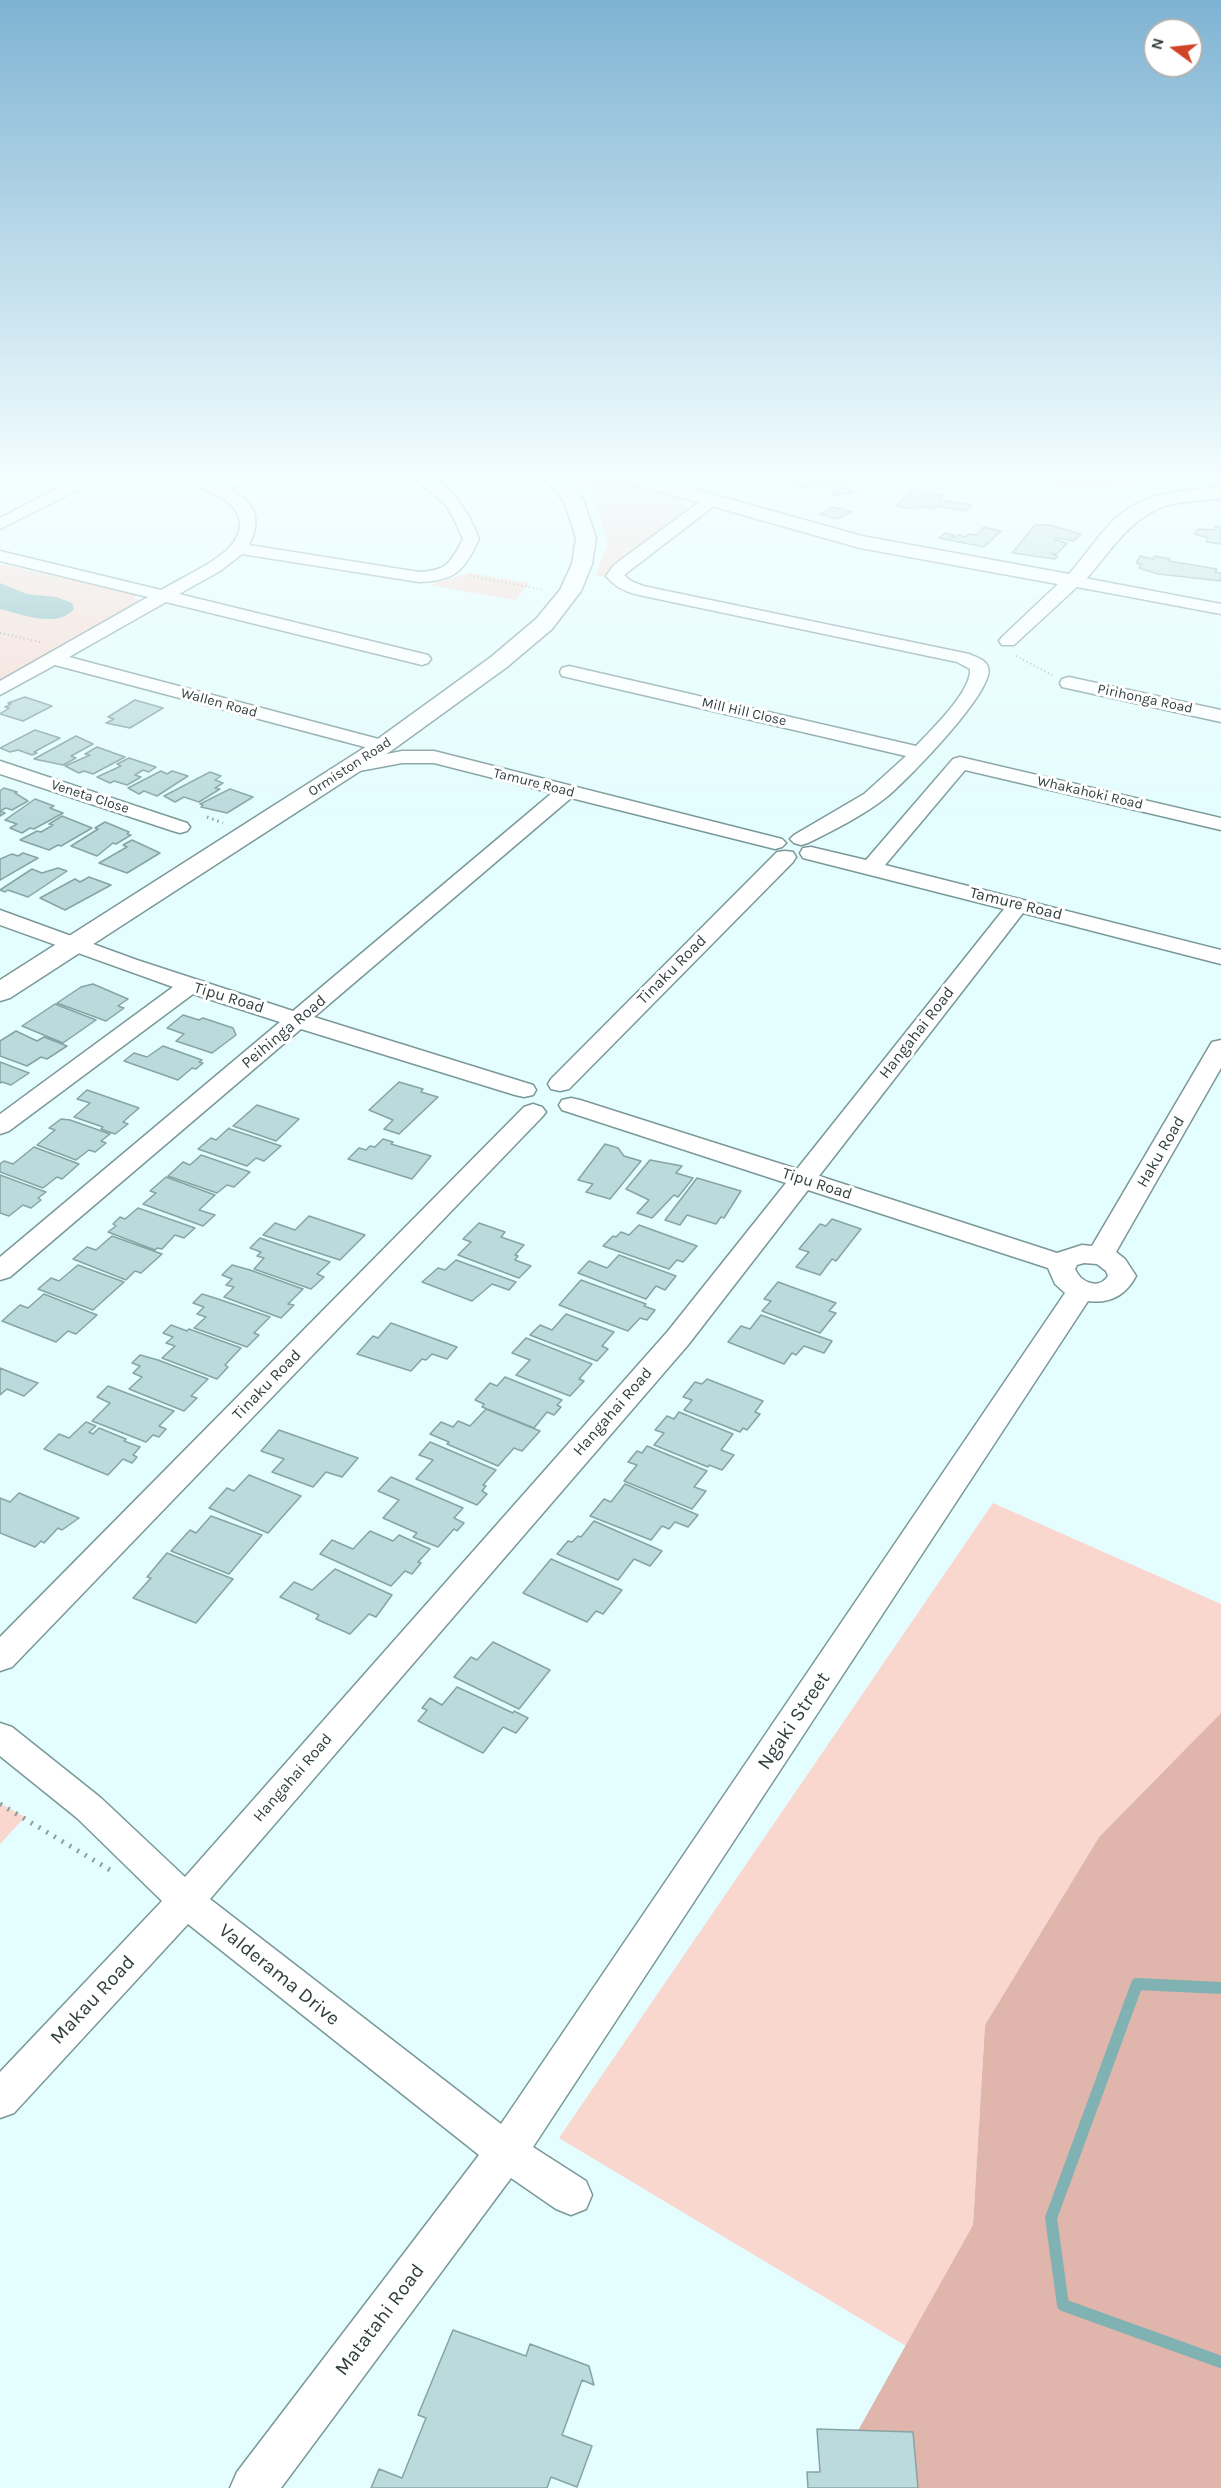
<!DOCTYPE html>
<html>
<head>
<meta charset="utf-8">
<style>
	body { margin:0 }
	#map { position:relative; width:1221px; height:2488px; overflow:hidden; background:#e4fdfe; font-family:Karla,sans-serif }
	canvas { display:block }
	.north { position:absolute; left:1143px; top:18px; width:60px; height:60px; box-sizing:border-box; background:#fff; border:2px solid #adb2b2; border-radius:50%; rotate:285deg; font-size:16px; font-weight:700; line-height:24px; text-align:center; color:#313e3e }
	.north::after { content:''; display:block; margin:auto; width:21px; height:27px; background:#d04527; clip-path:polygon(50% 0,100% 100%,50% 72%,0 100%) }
</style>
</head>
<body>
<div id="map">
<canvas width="1221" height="2488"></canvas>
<div class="north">N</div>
</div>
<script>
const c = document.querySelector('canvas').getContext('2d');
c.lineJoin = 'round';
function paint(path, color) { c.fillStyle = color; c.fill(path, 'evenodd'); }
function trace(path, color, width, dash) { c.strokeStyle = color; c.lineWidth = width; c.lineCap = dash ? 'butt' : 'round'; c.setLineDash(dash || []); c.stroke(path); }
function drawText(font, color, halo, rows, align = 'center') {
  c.font = font + ' Karla,sans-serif'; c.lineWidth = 6; c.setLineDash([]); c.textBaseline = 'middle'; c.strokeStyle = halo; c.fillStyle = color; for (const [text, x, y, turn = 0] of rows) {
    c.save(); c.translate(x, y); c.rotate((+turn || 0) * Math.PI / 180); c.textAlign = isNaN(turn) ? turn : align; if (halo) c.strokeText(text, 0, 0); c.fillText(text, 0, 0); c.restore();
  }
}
const green = new Path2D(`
	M1054 473H1146C1115 493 1090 490 1055 489Z
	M590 474 601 475 687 502 680 515 603 576 595 577 608 542 585 478Z
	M0 564 138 594 133 598 142 600 0 683Z
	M469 573 530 583 515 600 429 585Z
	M993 1503 1221 1604V1713L1099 1837 985 2025 973 2225 906 2346 559 2138Z
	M0 1803 25 1817 0 1844Z`);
const forest = new Path2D(`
	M1221 1713V2488H826L973 2225 985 2025 1099 1837Z`);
const water = new Path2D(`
	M0 583 27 594 56 597 72 603 74 609C57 629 21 614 0 609Z`);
const stream = new Path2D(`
	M1221 1988 1137 1984 1051 2218 1063 2305 1221 2362`);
const building = new Path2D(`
	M698 473H750L740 476 700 478Z
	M838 473 853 493 834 495 827 485 796 488 788 477Z
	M912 490 942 496 938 499 972 505 966 511 936 506 934 509 922 507 914 509 896 506Z
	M833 507 852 512 837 519 820 514Z
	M1035 525H1049L1081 534 1074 541 1058 538 1055 540 1067 543 1057 554 1051 553 1058 557 1055 559 1012 553Z
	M1216 526 1221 527V544L1206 542 1208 538 1194 534 1198 529 1214 530Z
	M984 527 1001 531 984 547 939 538 945 533 954 535 952 537H956L958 535 966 537 969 534 976 535Z
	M1140 556 1153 559 1155 556 1170 559 1169 561 1217 569 1215 572 1221 573V581L1158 574 1139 568 1141 564 1136 563Z
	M25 697 52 706 23 721 0 714 9 708 5 707 11 704 8 703Z
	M135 700 163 708 130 728 106 723 114 719 108 717Z
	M35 730 60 738 34 752 37 753 32 755 18 750 10 752 0 748Z
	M76 736 93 744 71 756 76 758 63 765 34 759Z
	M97 747 125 757 93 774 84 771 79 773 65 766 90 755 85 754Z
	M129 758 156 767 149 772 143 770 135 775 141 777 127 785 114 781 110 783 97 777 121 766 117 764Z
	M161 771 167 774 172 771 188 776 157 796 144 791 139 794 128 788Z
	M210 772 221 776 215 780 223 783 215 788 220 789 199 802 184 797 175 802 164 796Z
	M4 788 17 792 15 793 28 801 12 810 6 808 0 811 5 813 0 816V791Z
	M230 789 253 797 227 813 201 807 203 805 200 804Z
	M35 799 54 806 50 808 63 813 34 829 30 828 22 833 10 828 17 824 5 820Z
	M62 816 92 828 61 846 58 845 49 850 20 840 37 831 41 832 53 825 49 824Z
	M105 822 129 832 127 834 131 835 116 844 113 843 97 856 71 846 98 829 95 828Z
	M132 840 160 853 127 873 99 863 127 847 123 845Z
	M23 853 38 858 0 880V859L12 854 18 856Z
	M58 868 67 871 28 897 8 890 5 892 0 890 32 869 42 873Z
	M89 877 111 885 65 910 40 898 75 879 80 882Z
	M93 984 128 999 118 1006 124 1008 106 1021 57 1003 81 987Z
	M55 1004 96 1020 63 1043 22 1026Z
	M183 1015 199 1020 203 1018 233 1028 236 1035 212 1053 176 1041 184 1034 167 1028Z
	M16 1031 37 1041 44 1037 67 1046 47 1059 41 1057 27 1066 0 1056V1041Z
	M163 1046 202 1060 199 1062 203 1063 196 1069 192 1068 178 1080 124 1061 134 1053 147 1057Z
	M0 1062 29 1073 11 1085 2 1082 0 1083Z
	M399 1082 423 1089 421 1092 438 1097 399 1134 384 1129 393 1120 369 1110Z
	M87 1090 139 1108 123 1122 128 1124 115 1134 101 1129 103 1127 74 1117 90 1103 77 1099Z
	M257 1105 299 1119 276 1141 233 1126Z
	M61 1119 70 1120 110 1134 101 1141 106 1143 95 1152 89 1150 76 1160 37 1145 55 1130 49 1128Z
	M229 1128 230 1129 281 1146 264 1161 256 1158 247 1166 198 1149 211 1138 216 1140Z
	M383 1139 393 1142 391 1144 431 1156 412 1179 348 1159 359 1148 366 1150 370 1146 375 1147Z
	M605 1144 618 1148 624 1156 641 1161 610 1199 586 1192 593 1184 578 1180Z
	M34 1147 79 1164 62 1179 57 1177 43 1188 0 1172V1164L4 1161 13 1164Z
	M201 1155 250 1172 234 1187 227 1185 217 1193 168 1176 183 1162 190 1165Z
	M650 1160 682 1166 676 1173 693 1178 678 1197 674 1195 652 1218 637 1213 649 1200 626 1189Z
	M0 1175 46 1192 38 1198 41 1200 31 1208 23 1205 9 1216 0 1213Z
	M166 1177 215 1195 199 1210 215 1215 203 1226 143 1204 156 1193 150 1191Z
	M697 1178 741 1191 724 1218 721 1217 716 1224 687 1215 680 1225 665 1220Z
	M138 1208 195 1228 184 1238 175 1235 162 1249 157 1248 155 1250 108 1232 116 1226 113 1224 120 1217 125 1219Z
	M309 1216 365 1235 340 1260 263 1235 275 1223 295 1230Z
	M832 1219 861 1229 836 1261 832 1259 820 1275 796 1267 809 1252 799 1249 820 1224 826 1226Z
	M479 1223 505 1232 501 1237 524 1245 515 1255 518 1256 515 1260 531 1266 519 1278 458 1255 471 1242 463 1239Z
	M639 1225 697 1246 683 1262 677 1260 669 1269 603 1246 613 1236 616 1237 621 1232 629 1235Z
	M112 1236 162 1254 141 1273 135 1271 126 1280 73 1259 87 1247 96 1250Z
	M260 1238 330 1262 317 1274 324 1277 311 1289 254 1269 264 1258 257 1256 261 1252 250 1248Z
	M619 1255 676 1276 665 1290 656 1286 646 1299 578 1273 589 1261 607 1268Z
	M456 1260 516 1282 509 1290 492 1284 472 1301 422 1282 438 1268 445 1270Z
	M78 1265 124 1282 93 1310 38 1289 51 1278 59 1281Z
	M232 1265 250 1270 303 1289 288 1304 294 1305 281 1318 224 1297 234 1287 226 1285 232 1279 222 1275Z
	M581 1280 646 1304 644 1306 655 1310 647 1320 640 1318 628 1331 559 1305Z
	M778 1282 836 1303 829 1311 836 1313 820 1333 762 1311 771 1301 764 1299Z
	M44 1294 97 1315 76 1334 68 1331 56 1342 2 1321 20 1305 28 1308Z
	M202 1294 218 1299 270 1317 254 1333 259 1335 247 1347 194 1328 206 1317 197 1314 204 1307 193 1303Z
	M566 1314 614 1332 602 1346 608 1349 597 1361 530 1335 540 1325 552 1330Z
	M761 1315 832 1341 824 1353 804 1346 796 1355 792 1353 784 1364 728 1342 741 1326 750 1329Z
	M391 1323 457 1347 447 1359 432 1354 426 1360 422 1359 411 1371 357 1354 373 1336 378 1338Z
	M171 1325 187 1331 189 1329 241 1348 225 1365 228 1367 217 1379 162 1358 175 1346 166 1343 173 1337 163 1333Z
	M526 1338 592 1364 579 1379 584 1381 570 1396 516 1375 530 1360 512 1353Z
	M140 1355 158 1360 208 1379 191 1396 197 1398 184 1411 129 1389 142 1377 133 1373 140 1366 132 1363Z
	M0 1368 27 1379 38 1383 24 1396 7 1389 0 1395Z
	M505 1377 562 1400 557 1405 561 1407 554 1415 547 1412 534 1428 482 1407 484 1404 475 1400 490 1383 497 1386Z
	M707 1379 763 1401 755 1412 760 1414 747 1430 743 1428 740 1432 684 1410 692 1400 683 1397 695 1382 702 1384Z
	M108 1386 174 1411 159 1426 166 1429 159 1437 153 1435 146 1442 92 1421 110 1403 97 1397Z
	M486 1409 540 1431 522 1451 514 1448 498 1466 447 1444 449 1442 430 1434 441 1422 453 1427 458 1421 470 1426Z
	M679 1412 733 1434 721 1450 734 1455 722 1470 709 1465 708 1467 654 1445 664 1433 655 1430 667 1416 674 1419Z
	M86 1422 96 1426 89 1432 93 1434 99 1428 126 1439 124 1441 140 1447 133 1455 137 1457 132 1463 123 1459 108 1475 44 1449 59 1434 69 1438Z
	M279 1430 358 1458 342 1477 326 1472 313 1487 272 1472 284 1459 261 1451Z
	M430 1442 496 1470 483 1485 486 1486 482 1491 487 1494 477 1505 416 1479 433 1460 419 1455Z
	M647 1446 707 1471 694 1487 706 1491 692 1509 624 1481 637 1465 628 1462 637 1451 642 1453Z
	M249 1475 301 1496 268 1533 209 1508 227 1488 234 1491Z
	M391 1477 463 1508 454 1518 464 1523 457 1531 454 1529 438 1547 413 1537 417 1533 383 1518 399 1500 378 1491Z
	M625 1484 698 1515 688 1527 675 1522 669 1529 662 1526 651 1540 590 1516 604 1499 611 1502Z
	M19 1493 79 1518 62 1530 58 1528 44 1543 41 1541 35 1547 0 1533V1498L10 1502Z
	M211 1516 262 1535 229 1574 171 1551 190 1530 196 1533Z
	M594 1521 662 1551 650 1566 634 1559 618 1580 557 1554 568 1541 572 1542 578 1536 581 1537Z
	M370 1531 393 1541 399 1535 430 1549 418 1562 421 1563 412 1574 405 1571 391 1586 320 1554 332 1540 353 1549Z
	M167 1553 233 1579 196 1623 133 1598 151 1578 147 1577Z
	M551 1559 622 1590 603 1614 596 1611 587 1622 523 1593Z
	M335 1569 392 1595 376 1617 369 1614 350 1634 316 1619 319 1615 280 1597 294 1582 312 1590Z
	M493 1642 550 1670 519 1709 454 1677 471 1657 477 1660Z
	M457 1687 513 1713 514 1711 528 1718 516 1733 503 1727 483 1753 418 1721 427 1710 422 1708 430 1698 442 1705Z
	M453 2330 526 2356 530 2344 589 2366 594 2385 582 2380 562 2435 592 2446 577 2487 551 2477 547 2488H371L379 2469 402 2478 426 2418 418 2415Z
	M817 2429 913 2432 918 2488H808L807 2472H820Z`);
const pathFar2 = new Path2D(`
	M470 576 545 590
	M0 633 40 642
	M1016 656 1052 675`);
const pathFar1 = new Path2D(`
	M207 817 223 823`);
const path = new Path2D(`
	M0 1804 110 1870`);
const street = new Path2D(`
	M88 473H107L105 476 0 529V518Z
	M151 473H178L213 482 241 473H263L261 476 227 488C254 500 263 518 249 545L419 572C447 571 451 562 463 539L454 519 445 504 408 473H427C452 488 469 511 479 539 464 571 455 581 419 582L242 554 220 571 179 594 428 655 431 659 428 663 422 665 166 602 69 657 390 742 393 746 390 750H376L55 665 0 695V681L148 597 0 561V551L161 590C183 577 209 566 228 549 234 543 240 533 240 525 240 491 179 483 153 476Z
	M712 495 718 497 720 500 718 503 624 575 631 581 643 586 969 654C976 657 986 660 988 667 997 689 907 780 888 796 864 815 836 829 808 843L801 845 794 843 790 839 794 835 864 794 906 756 562 676 560 672 562 668 569 666 916 746C931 730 972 691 970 669L957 662 639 595C625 592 615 587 606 576L614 565 706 497Z
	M1074 576 1221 604V614L1077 587 1014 645H1002L999 641 1002 637 1059 583Z
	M1069 677 1221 710V722L1062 687 1060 683 1062 679Z
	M402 751H434L782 839 786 843 782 847 775 849 571 798 314 1017 533 1085 536 1090 533 1095 524 1097 515 1095 301 1029 10 1277 0 1280V1257L280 1022 193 994 9 1131 0 1134V1114L173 987 0 925V910L137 960 293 1011 552 793 434 763H402L354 772 347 770 344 766 347 762Z
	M960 757 1221 818V830L965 770 885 865 1221 950V964L1023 913 819 1176 1057 1253 1082 1245 1092 1246 1209 1047 1212 1042 1221 1040V1068L1116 1252 1125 1259 1136 1276C1126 1295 1110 1304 1088 1301L533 2147 586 2181 592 2195 586 2209 571 2215 556 2209 511 2178 281 2488H230L237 2472 479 2155 188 1924 14 2113 0 2118V2072L162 1901 77 1818 0 1756V1723L12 1727 101 1798 185 1877 668 1331 786 1183 562 1110 559 1105 562 1100 571 1098 580 1100 797 1169 1004 909 803 858 800 853 803 848 811 847 866 860 953 759ZM808 1190 1048 1268 1055 1284 1065 1293 501 2124 210 1899 688 1345ZM1084 1263 1097 1264 1106 1271 1108 1276C1099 1290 1081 1283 1075 1269L1077 1265Z
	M0 761 187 823 190 827 187 831 180 833 173 831 0 774Z
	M785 851 793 852 796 857 793 862 569 1089 560 1091 551 1089 548 1084 551 1079 777 852Z
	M533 1104 542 1107 546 1112 542 1117 12 1667 0 1671V1637L524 1107Z`);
const secondary = new Path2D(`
	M538 473H558L583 499 596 538 592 564 581 591 552 629 507 667 391 751 10 998 0 1001V980L375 741 491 657 536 619 560 590 572 564 576 538 564 501Z
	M606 473H636L862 536 1069 574C1086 555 1099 533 1118 516 1146 492 1186 490 1221 487V499C1203 500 1183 501 1165 506 1127 519 1107 557 1081 585L1074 587 860 548 609 477Z`);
const farStreetnames = [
	["Pirihonga Road",1145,699,12],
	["Wallen Road",219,703,15],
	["Mill Hill Close",744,712,13],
	["Ormiston Road",350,767,-33],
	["Tamure Road",534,783,14],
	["Whakahoki Road",1090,793,13],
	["Veneta Close",90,797,18]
];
const streetNames = [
	["Tamure Road",1016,904,14],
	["Tinaku Road",672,970,-45],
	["Tipu Road",229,998,17],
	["Peihinga Road",284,1032,-40],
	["Hangahai Road",917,1033,-52],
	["Haku Road",1161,1152,-60],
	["Tipu Road",817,1184,18],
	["Tinaku Road",267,1385,-46],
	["Hangahai Road",613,1412,-49],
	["Hangahai Road",293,1778,-49]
];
const nearStreetnames = [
	["Ngaki Street",794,1721,-56],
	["Valderama Drive",279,1975,39],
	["Makau Road",93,2000,-47],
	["Matatahi Road",380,2320,-53]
];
paint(green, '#f9d7cf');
paint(forest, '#e0b5ab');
paint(water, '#81b2b3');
trace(stream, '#81b2b3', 12);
paint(building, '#bbdadb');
trace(building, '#86a4a4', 1.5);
trace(street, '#7a9899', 3);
trace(secondary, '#7a9899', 3);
trace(pathFar2, '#8c9fa0', 2, [1, 3]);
trace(pathFar1, '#8c9fa0', 3, [1.5, 4]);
trace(path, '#8c9fa0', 5, [2, 7]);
paint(street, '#fff');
paint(secondary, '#fff');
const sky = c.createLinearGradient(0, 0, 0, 821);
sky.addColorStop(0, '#7fb3d3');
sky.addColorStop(0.58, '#f3feff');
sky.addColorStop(1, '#f3feff00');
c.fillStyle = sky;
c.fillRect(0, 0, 1221, 821);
drawText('14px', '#313e3e', '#fff', farStreetnames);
drawText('16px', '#313e3e', '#fff', streetNames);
drawText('20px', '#313e3e', '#fff', nearStreetnames);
</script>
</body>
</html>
